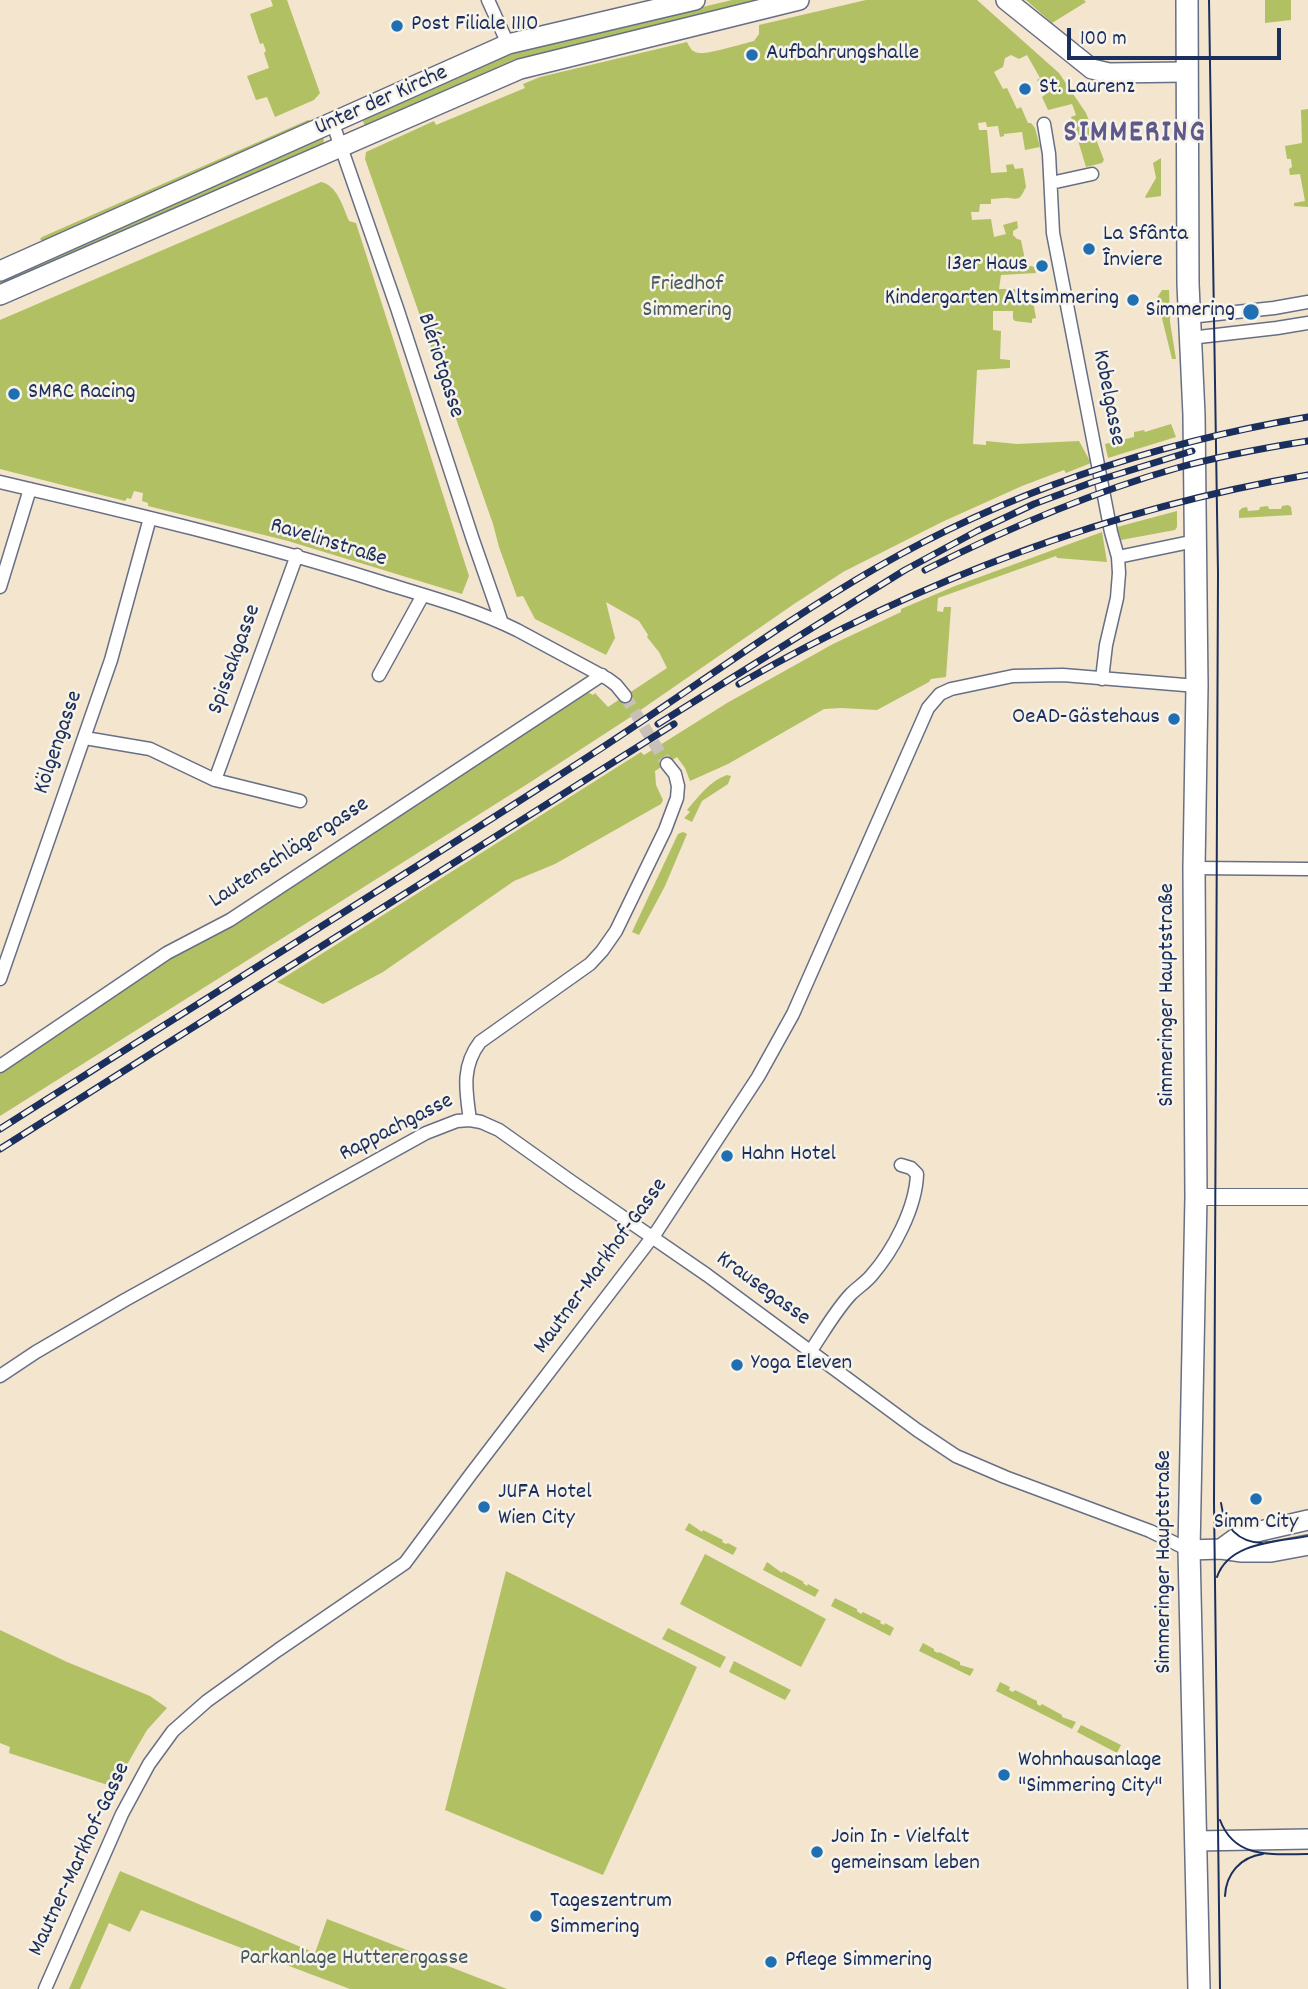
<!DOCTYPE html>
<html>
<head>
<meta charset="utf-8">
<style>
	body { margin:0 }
	#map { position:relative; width:1308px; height:1989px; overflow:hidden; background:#f4e5ce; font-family:Dekko,sans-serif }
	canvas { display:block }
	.scale { position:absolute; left:1067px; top:28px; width:214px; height:32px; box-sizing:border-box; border:4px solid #1b2f5e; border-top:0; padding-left:9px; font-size:21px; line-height:24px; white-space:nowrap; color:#1b2f5e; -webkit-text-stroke:5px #f7f3e8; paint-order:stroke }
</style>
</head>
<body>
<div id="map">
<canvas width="1308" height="1989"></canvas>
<div class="scale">100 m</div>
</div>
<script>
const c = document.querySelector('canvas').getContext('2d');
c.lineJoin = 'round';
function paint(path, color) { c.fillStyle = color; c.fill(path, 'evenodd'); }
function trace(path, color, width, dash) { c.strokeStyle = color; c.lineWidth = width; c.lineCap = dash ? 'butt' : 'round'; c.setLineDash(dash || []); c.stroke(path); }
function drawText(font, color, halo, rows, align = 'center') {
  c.font = font + ' Dekko,sans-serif'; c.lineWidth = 5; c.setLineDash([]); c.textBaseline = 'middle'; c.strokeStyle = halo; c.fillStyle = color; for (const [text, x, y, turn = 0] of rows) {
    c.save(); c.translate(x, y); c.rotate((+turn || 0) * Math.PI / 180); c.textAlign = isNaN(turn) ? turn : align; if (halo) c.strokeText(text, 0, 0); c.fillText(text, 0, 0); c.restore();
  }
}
const green = new Path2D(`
	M271 0H287L320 93 314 100 275 117 267 97 256 100 247 76 269 68 264 53 266 51 263 43 260 44 250 14 273 6Z
	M732 0H767L516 59 365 126 362 119 506 55 533 47Z
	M866 0H977L1059 73 1086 113 1104 160 1102 163 1086 167 1071 117 1076 115 1072 104 1048 110 1042 97 1045 95 1037 80 1040 78 1027 55 1019 59 1011 55 1005 58 1003 67 994 72 1003 89 1007 88 1017 109 1021 107 1028 123H1031L1035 128 1040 147 1025 150 1022 132 1004 134V136L1000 137 998 126 987 127 986 122 978 123 979 130H987L991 173 1007 172 1006 165 1013 164 1015 169 1023 168 1026 187C1020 198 1021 200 1009 198 1004 197 997 199 991 199V204H980L979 212H971L972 220 991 219 994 237 1006 234 1003 225 1017 221 1018 228 1013 231V235L1017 239 1021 240 1026 265 1035 267 1036 273 1001 275 999 289H1020L1021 301H1033L1036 318 1032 319V323L1015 321 1013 319V311H993V330L1001 331 1000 359 1010 360V368L977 370 973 444 986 445V441L1017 444 1079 441 1091 463 1066 473 1064 470 1022 486 942 522 843 572 794 604 629 718 529 783 0 1116V1072L170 959 220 933 587 692 593 695 595 693 608 707 667 668 659 652 647 637 648 635 639 621 606 602 615 638 606 655 535 619 523 596 517 597 499 547 493 524 365 159 366 152 434 121 436 125 525 88 523 84 540 77 687 42C690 48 692 52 699 53 710 54 742 44 754 41L759 34V25Z
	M1026 0H1084L1086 2 1052 23Z
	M1265 0H1291V20L1265 23Z
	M1308 109V207L1294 206V203L1305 201 1300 174 1290 175 1289 169 1292 167 1291 159H1287L1285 146 1302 143 1301 110Z
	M308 120 313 122 311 124 42 241 40 239 42 237Z
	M322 137 324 140 322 146 0 287V279Z
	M1161 158V196L1146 198 1145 197 1156 178 1153 163Z
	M321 182C337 185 343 207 349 221L356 223 469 576 462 594 288 541 148 506V503L142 501 143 493 134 491 131 499 127 498 125 501 0 469V320Z
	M1162 290H1169L1170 322 1176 359H1172L1157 298Z
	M1171 424 1176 437 1108 458 1105 444 1134 437V432L1144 430 1145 432Z
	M1288 505 1291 507 1292 515 1239 518V511L1242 508 1247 507 1248 511 1259 510 1260 507 1268 506 1269 509H1281L1282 506Z
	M1177 511V527L1175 530 1121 540 1117 527Z
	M1102 532 1107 562 1057 558 1056 556 938 598 937 611 943 612 944 607H951L946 677 931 679 929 682 877 710 841 708 824 709 728 764 690 781 685 768 677 757 655 771 656 785 663 800 661 804 555 864 514 881 383 972 323 1004 277 982 641 752 644 755 727 703 833 644 901 612V609L955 586Z
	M727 775 731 776 728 784 702 801 692 822 684 818 690 812 687 810C698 797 711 780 727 775Z
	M683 832 687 834 665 886 639 935 632 932 678 834Z
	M689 1523 702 1532 703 1530 723 1540 722 1542 726 1544 728 1543 737 1548 733 1555 685 1530Z
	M705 1554 826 1619 801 1667 680 1604Z
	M767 1562 782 1573 783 1571 804 1582 803 1583 807 1586 808 1584 819 1590 815 1597 763 1570Z
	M506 1571 697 1667 603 1875 445 1810Z
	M835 1598 857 1609V1611L861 1614 863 1612 881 1621 880 1623 884 1625 885 1623 894 1628 890 1636 831 1606Z
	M668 1628 726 1657 720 1668 662 1639Z
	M0 1630 67 1662 150 1696 167 1708 147 1730 114 1787 9 1753 10 1747 0 1743Z
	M923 1643 934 1649V1651L938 1653 939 1652 960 1662V1665L974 1669 970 1676 919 1651Z
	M734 1661 791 1690 785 1700 729 1672Z
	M1000 1682 1010 1687 1009 1690 1013 1692 1015 1690 1037 1701V1704L1040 1706 1042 1704 1062 1715V1717L1076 1722 1072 1729 996 1691Z
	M1081 1725 1121 1745 1117 1753 1077 1732Z
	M120 1871 315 1953 327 1919 507 1989H350L141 1910 130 1932 109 1923 80 1989H69Z`);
const minorTunnel = new Path2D(`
	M625 696 667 764`);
const minor = new Path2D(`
	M488 0 508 44
	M333 124 397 308 473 540 502 623
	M1044 124 1049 154 1053 233 1111 532 1118 557 1119 573 1117 598 1106 645 1102 679
	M1051 183 1092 174
	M1189 317 1274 308 1308 302
	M1190 338 1277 328 1308 323
	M0 482C128 512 256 542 381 582 426 596 475 609 517 630L608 679 616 685 625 696
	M1118 557 1195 541
	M0 587 30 489
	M379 675 423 595
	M85 738 150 749 215 780 300 801
	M215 780 297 555
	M1194 868 1308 869
	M0 979 111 660 150 518
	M0 1066 167 953 230 920 602 675
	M470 1120C466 1091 461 1067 480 1042L590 964 602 951 616 931 665 830 677 798 678 786 675 774 667 764
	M810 1352C823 1333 835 1311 851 1294 857 1288 865 1283 871 1276 893 1251 916 1208 917 1174L911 1168 901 1165
	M0 1376 36 1352 125 1300 426 1133 457 1121 470 1120 481 1122 499 1130 572 1182 707 1275 917 1430 956 1456 1005 1477 1150 1531 1189 1550
	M45 1989 122 1814 149 1764 173 1731 207 1701 278 1650 405 1563 471 1474 657 1231 758 1077 793 1014 928 708 940 694 951 689 1013 676 1063 675 1197 686`);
const tertiary = new Path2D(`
	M1196 1197H1308`);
const secondary = new Path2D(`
	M1006 0 1092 69 1109 73 1186 72
	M0 271 508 44 695 0
	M0 295 520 69 799 0
	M1221 1549 1239 1536 1308 1520
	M1189 1550 1221 1549 1242 1552H1271L1308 1545
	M1196 1841 1308 1839`);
const primary = new Path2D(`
	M1187 0 1188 284 1194 415 1197 686 1194 868 1196 1197 1189 1550 1199 1989`);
const tram = new Path2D(`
	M1209 0 1218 573 1214 1502 1220 1989
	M1221 1503C1224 1527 1238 1542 1262 1543
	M1217 1577C1229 1542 1277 1542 1308 1536
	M1220 1820C1235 1860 1273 1854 1308 1854
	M1225 1896C1226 1874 1240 1857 1263 1854`);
const rail = new Path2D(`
	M925 570C1006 529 1090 493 1177 468 1220 456 1264 448 1308 441
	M739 684C915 583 1107 509 1308 475
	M658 724 905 570 977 531 1034 504 1093 482 1192 451
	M0 1129C193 1006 388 886 580 762 679 699 774 627 876 568 1010 491 1156 443 1308 417
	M0 1149 674 724`);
const markers = [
	[397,26,7,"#1f6fb2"],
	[752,55,7,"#1f6fb2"],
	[1025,89,7,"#1f6fb2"],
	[1089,249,7,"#1f6fb2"],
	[1042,266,7,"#1f6fb2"],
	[1133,300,7,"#1f6fb2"],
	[1251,312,9,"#1f6fb2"],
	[14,394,7,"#1f6fb2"],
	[1174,719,7,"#1f6fb2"],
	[727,1156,7,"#1f6fb2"],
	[737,1365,7,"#1f6fb2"],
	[1256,1499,7,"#1f6fb2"],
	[484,1507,7,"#1f6fb2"],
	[1004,1775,7,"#1f6fb2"],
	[817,1852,7,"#1f6fb2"],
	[536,1916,7,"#1f6fb2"],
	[771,1962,7,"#1f6fb2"]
];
const poiNames = [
	["Post Filiale 1110",411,26],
	["Aufbahrungshalle",766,55],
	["St. Laurenz",1039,89],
	["La Sfânta",1103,236],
	["Înviere",1103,262],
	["13er Haus",1028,266,"right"],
	["Kindergarten Altsimmering",1119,300,"right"],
	["Simmering",1235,312,"right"],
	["SMRC Racing",28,394],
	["OeAD-Gästehaus",1160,719,"right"],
	["Hahn Hotel",741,1156],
	["Yoga Eleven",751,1365],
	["JUFA Hotel",498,1494],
	["Wien City",498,1520],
	["Simm City",1256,1524,"center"],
	["Wohnhausanlage",1018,1762],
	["\"Simmering City\"",1018,1788],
	["Join In - Vielfalt",831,1839],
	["gemeinsam leben",831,1865],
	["Tageszentrum",550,1903],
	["Simmering",550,1929],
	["Pflege Simmering",785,1962]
];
const streetNames = [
	["Unter der Kirche",382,102,-24],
	["Blériotgasse",439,366,72],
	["Kobelgasse",1107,398,79],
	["Ravelinstraße",328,544,17],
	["Spissakgasse",236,660,-70],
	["Kölgengasse",60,743,-71],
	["Lautenschlägergasse",290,854,-33],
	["Simmeringer Hauptstraße",1169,995,-90],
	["Rappachgasse",397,1129,-27],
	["Mautner-Markhof-Gasse",602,1267,-54],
	["Krausegasse",762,1290,36],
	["Simmeringer Hauptstraße",1166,1562,-90],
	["Mautner-Markhof-Gasse",81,1860,-65]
];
const parkNames = [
	["Friedhof",687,286],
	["Simmering",687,312],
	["Parkanlage Hutterergasse",354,1960]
];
const districtNames = [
	["SIMMERING",1135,136]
];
paint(green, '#b1c062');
trace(minorTunnel, '#c9c1b8', 12, [12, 6]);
trace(minor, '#676f85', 15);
trace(tertiary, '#676f85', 18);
trace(secondary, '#676f85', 22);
trace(primary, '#676f85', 24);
trace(minor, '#fff', 12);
trace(tertiary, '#fff', 16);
trace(secondary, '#fff', 19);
trace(primary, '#fff', 21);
trace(tram, '#1b2f5e', 2);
trace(rail, '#1b2f5e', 7);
trace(rail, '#f7f3e8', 4.5, [13]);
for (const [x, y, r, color] of markers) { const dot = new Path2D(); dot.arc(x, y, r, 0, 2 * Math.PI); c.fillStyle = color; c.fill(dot); trace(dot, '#f7f3e8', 2.5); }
drawText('23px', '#1b2f5e', '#f7f3e8', poiNames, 'left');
drawText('23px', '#1b2f5e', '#f7f3e8', streetNames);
drawText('23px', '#485a5f', '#f7f3e8', parkNames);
c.letterSpacing = '2px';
drawText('bold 30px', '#5e598a', '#f7f3e8', districtNames);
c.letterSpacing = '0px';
</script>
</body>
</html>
